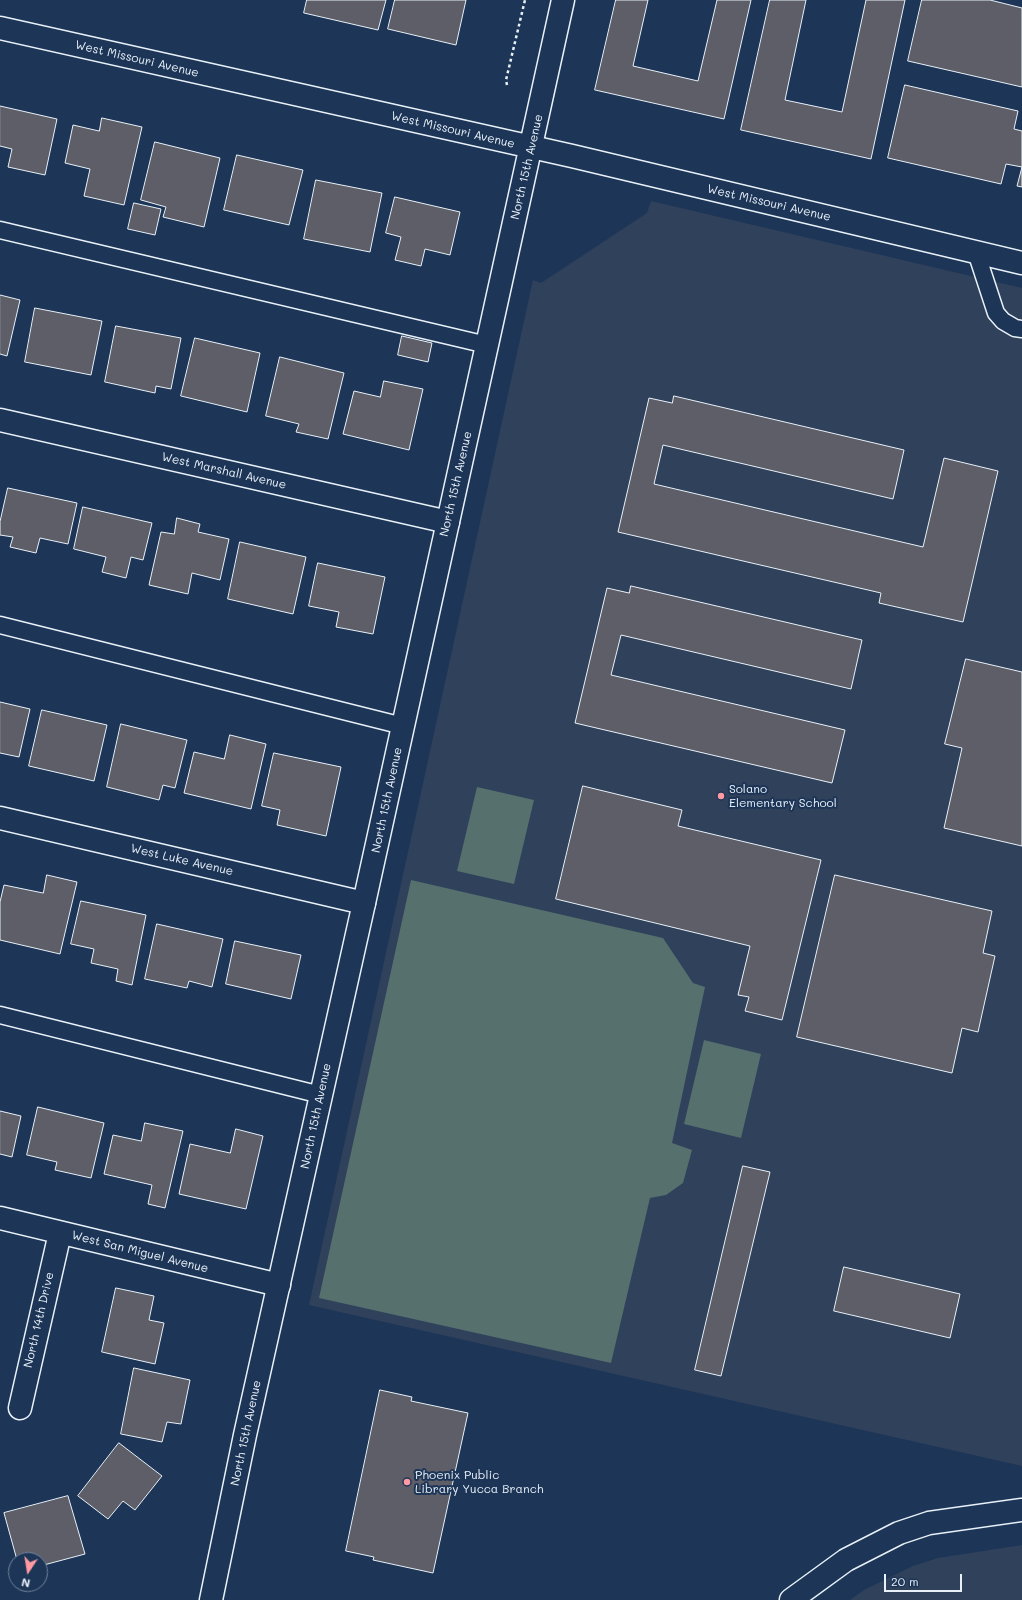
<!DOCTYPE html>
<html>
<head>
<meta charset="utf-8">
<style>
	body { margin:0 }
	#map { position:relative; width:1022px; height:1600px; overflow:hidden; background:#1d3557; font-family:Mali,sans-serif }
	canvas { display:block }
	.north { position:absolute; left:8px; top:1552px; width:40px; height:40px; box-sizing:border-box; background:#1d3557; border:1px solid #6e8097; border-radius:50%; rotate:192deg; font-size:11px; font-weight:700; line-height:16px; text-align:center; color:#e8f1f8 }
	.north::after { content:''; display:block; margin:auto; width:14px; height:18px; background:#ff9aa2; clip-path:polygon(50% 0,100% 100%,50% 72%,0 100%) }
	.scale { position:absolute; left:884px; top:1574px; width:78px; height:18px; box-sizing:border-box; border:2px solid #e8f1f8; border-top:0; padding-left:5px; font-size:12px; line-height:14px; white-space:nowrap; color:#e8f1f8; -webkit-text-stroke:3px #1d3557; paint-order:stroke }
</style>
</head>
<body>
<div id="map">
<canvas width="1022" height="1600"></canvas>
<div class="north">N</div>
<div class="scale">20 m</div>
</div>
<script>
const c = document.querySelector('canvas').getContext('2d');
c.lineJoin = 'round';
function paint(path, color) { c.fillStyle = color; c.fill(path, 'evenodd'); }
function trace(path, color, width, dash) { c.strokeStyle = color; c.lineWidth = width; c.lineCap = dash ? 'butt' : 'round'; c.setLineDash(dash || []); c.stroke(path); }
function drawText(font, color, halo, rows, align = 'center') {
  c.font = font + ' Mali,sans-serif'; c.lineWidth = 4; c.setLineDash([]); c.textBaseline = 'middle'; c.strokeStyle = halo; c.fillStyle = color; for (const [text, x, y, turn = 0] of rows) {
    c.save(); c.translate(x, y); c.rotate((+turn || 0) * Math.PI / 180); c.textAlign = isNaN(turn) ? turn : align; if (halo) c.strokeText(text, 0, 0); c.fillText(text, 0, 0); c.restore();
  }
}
const built = new Path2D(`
	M651 201 1022 288V1466L309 1305 533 280 541 283 647 213Z
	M1022 1545V1600H850L864 1590 913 1566 938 1558Z`);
const green = new Path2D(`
	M477 787 534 800 514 884 457 871Z
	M411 880 663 938 693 983 705 987 672 1143 692 1150 683 1183 666 1195 650 1198 611 1363 319 1298Z
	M704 1040 761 1054 741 1138 684 1124Z`);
const building = new Path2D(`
	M307 0H386L378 30 304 13Z
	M395 0H466L456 45 388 29Z
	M616 0H648L633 66 698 81 717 0H751L724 119 595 90Z
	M770 0H806L785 100 842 112 866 0H905L871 159 741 130Z
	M922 0H990L1022 8V87L908 61Z
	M905 85 1018 111 1014 129 1022 131V187L1017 186 1022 167 1006 164 1001 184 888 158Z
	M0 106 57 119 45 175 8 167 12 149 0 146Z
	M102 118 142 127 124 205 84 196 90 169 65 163 73 125 99 131Z
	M155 142 220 158 204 227 163 217 166 207 141 200Z
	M237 155 303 170 289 225 224 210Z
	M316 180 382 193 370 252 304 239Z
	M395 197 460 212 450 255 425 249 421 266 395 260 401 237 386 233Z
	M134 203 161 209 155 235 128 229Z
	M0 295 20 300 7 356 0 354Z
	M35 308 102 321 91 375 25 362Z
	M116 326 181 338 171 389 156 386 155 393 105 382Z
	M402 336 432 343 428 362 398 355Z
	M195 338 260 353 247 412 181 396Z
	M280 357 344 373 328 439 296 432 299 424 266 416Z
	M384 381 423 389 409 450 343 434 354 391 380 397Z
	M674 396 904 450 893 499 663 445 654 484 923 547 944 458 998 471 963 622 879 603 881 593 618 532 649 398 672 403Z
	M8 488 77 503 68 544 40 538 36 553 10 547 13 537 0 535V522Z
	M83 507 152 523 143 560 131 557 126 578 102 572 106 557 74 549Z
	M177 518 200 524 198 532 229 539 220 580 192 573 188 594 149 585 161 532 174 534Z
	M240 542 306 557 293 614 228 599Z
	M318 563 385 577 373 634 336 627 339 612 309 606Z
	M631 586 862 640 851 689 621 635 611 675 845 730 832 783 575 723 607 588 629 593Z
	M966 659 1022 672V846L944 828 962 748 945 744Z
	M0 702 30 709 19 757 0 753Z
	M42 710 107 725 94 781 29 766Z
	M121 724 187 740 175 788 163 785 159 800 107 787Z
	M230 735 266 744 251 809 184 793 194 752 224 759Z
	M274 753 341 767 326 836 277 825 280 810 262 806Z
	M583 786 682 810 678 826 821 860 782 1020 745 1011 749 997 738 995 750 946 556 899Z
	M47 875 77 882 60 954 0 940V902L4 885 43 893Z
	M835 875 992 911 983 953 995 956 978 1032 962 1028 952 1073 797 1037Z
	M81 901 146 915 132 985 116 981 118 969 91 963 94 949 71 944Z
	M157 924 223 939 212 987 189 981 187 988 145 979Z
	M235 941 301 955 291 999 226 984Z
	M38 1107 104 1123 91 1178 55 1170 57 1162 27 1155Z
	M0 1111 21 1116 12 1157 0 1154Z
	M145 1123 183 1131 165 1208 148 1204 152 1185 104 1174 113 1135 141 1141Z
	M236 1129 263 1136 246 1209 179 1194 190 1144 230 1153Z
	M743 1166 770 1172 721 1376 695 1370Z
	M844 1267 960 1294 950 1338 834 1311Z
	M116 1288 154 1296 149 1320 164 1323 155 1364 102 1352Z
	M134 1368 190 1380 181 1424 167 1422 162 1442 121 1434Z
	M380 1390 412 1397 411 1401 468 1413 433 1573 373 1560 374 1557 346 1551Z
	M119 1443 162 1476 135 1510 123 1501 108 1519 78 1496Z
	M68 1496 85 1554 40 1566V1560H17L4 1513Z`);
const path = new Path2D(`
	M507 85 506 80 525 0`);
const lane = new Path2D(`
	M0 230 487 345
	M976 252 996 313 1003 321 1015 328 1022 329
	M0 625 403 726
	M0 1015 321 1095`);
const street = new Path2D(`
	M0 420 448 522
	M0 818 364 903
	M0 1218 279 1285
	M20 1408 60 1233`);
const secondary = new Path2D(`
	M0 28 572 156 1022 263
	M211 1600 245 1435 364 903 563 0
	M791 1600 846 1560 899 1533 929 1523 1022 1510`);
const markers = [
	[721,796,4,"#ff9aa2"],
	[407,1482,4,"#ff9aa2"]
];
const streetNames = [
	["West Missouri Avenue",137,59,13],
	["West Missouri Avenue",453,130,13],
	["North 15th Avenue",527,167,-77],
	["West Missouri Avenue",769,203,13],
	["West Marshall Avenue",224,471,13],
	["North 15th Avenue",456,484,-77],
	["North 15th Avenue",387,800,-78],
	["West Luke Avenue",182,860,13],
	["North 15th Avenue",316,1116,-78],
	["West San Miguel Avenue",140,1252,14],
	["North 14th Drive",39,1320,-77],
	["North 15th Avenue",246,1433,-78]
];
const poiNames = [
	["Solano",729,789],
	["Elementary School",729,803],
	["Phoenix Public",415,1475],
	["Library Yucca Branch",415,1489]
];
paint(built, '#30415c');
paint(green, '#55706d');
paint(building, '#5d5e67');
trace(building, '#e8f1f8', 1);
trace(lane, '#e8f1f8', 19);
trace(street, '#e8f1f8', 25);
trace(secondary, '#e8f1f8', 25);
trace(path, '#e8f1f8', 2.5, [3, 3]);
trace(lane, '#1d3557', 16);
trace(street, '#1d3557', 22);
trace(secondary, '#1d3557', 22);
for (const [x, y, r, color] of markers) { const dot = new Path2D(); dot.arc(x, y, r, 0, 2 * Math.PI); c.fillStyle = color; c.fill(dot); trace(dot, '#1d3557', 1.5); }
drawText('12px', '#e8f1f8', '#1d3557', streetNames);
drawText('12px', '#e8f1f8', '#1d3557', poiNames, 'left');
</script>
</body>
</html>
